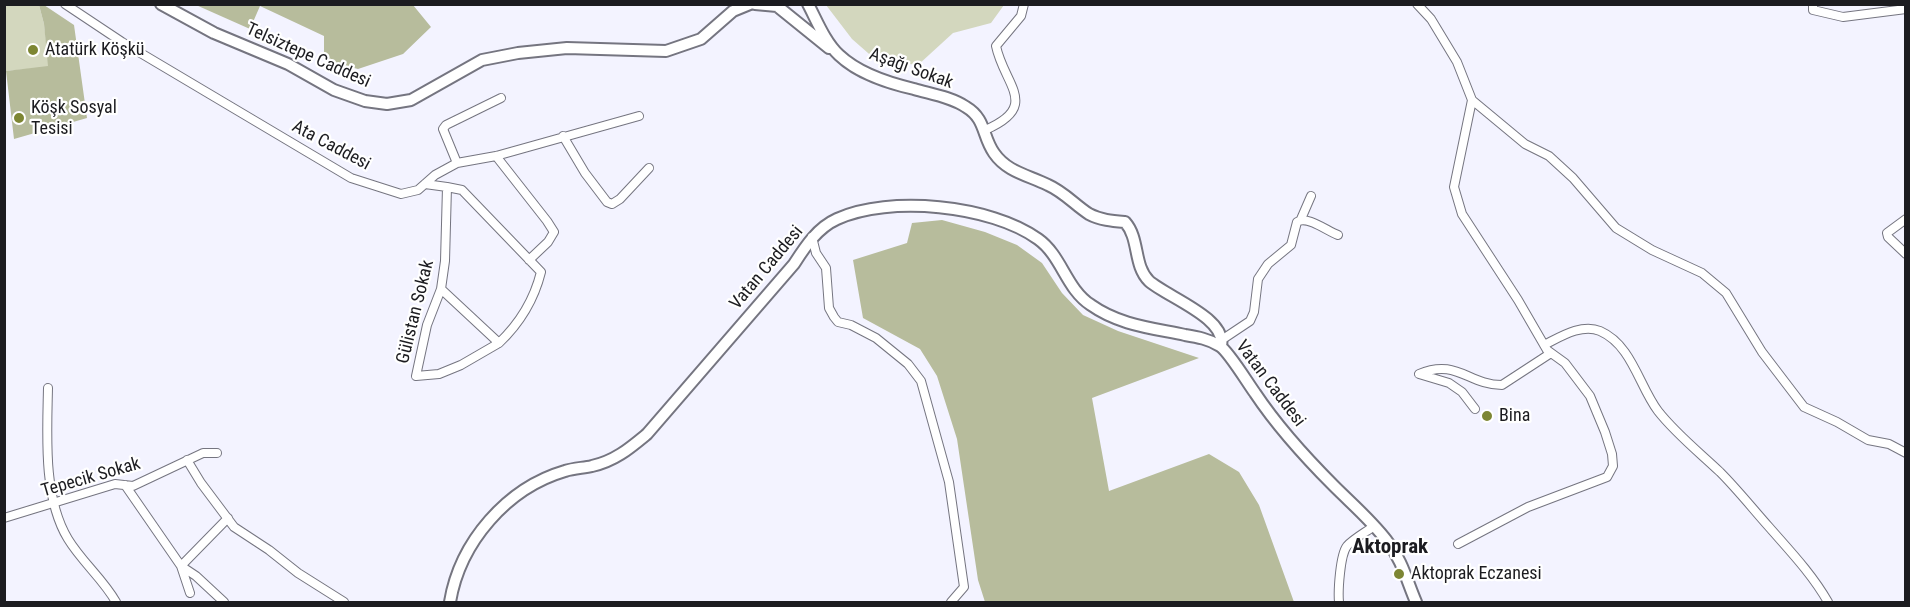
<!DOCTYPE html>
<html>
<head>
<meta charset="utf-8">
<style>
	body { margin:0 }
	#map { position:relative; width:1910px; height:607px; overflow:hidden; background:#f3f3ff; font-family:"Roboto Condensed",sans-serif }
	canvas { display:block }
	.frame { position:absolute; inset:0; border:6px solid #1c1c20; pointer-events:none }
</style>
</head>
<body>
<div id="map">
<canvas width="1910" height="607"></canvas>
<div class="frame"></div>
</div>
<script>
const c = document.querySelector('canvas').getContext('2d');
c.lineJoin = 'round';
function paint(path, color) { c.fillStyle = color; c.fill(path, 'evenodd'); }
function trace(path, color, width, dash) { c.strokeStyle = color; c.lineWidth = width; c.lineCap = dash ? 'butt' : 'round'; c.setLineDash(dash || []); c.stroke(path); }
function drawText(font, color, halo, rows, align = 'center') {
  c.font = font + ' "Roboto Condensed",sans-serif'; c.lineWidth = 4.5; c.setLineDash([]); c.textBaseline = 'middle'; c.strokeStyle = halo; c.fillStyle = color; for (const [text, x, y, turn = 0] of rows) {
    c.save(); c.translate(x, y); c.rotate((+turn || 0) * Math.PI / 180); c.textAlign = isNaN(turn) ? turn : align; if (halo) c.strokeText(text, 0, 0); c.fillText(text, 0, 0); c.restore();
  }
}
const green = new Path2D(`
	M4 5H39L44 24 49 67 6 71Z
	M826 5 1004 4V5L991 23 953 33 918 65 876 60 852 39Z`);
const forest = new Path2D(`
	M39 5H44L74 25 87 118 14 139 6 71 48 66 44 24Z
	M196 5H413L431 27 403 54 358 69 324 60V36L260 6 250 29Z
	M942 220 985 232 1017 245 1042 263 1062 293 1083 315 1118 331 1199 358 1092 398 1109 491 1209 454 1239 472 1259 505 1294 602H985L978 580 957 439 937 376 920 349 863 318 853 260 907 243 912 223Z`);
const street = new Path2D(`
	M65 4 122 42 351 178 401 194 418 190 435 175 457 163 496 156 639 116
	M1417 4 1431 19 1457 62 1472 100 1525 144 1549 156 1573 178 1616 228 1652 250 1702 273 1726 293 1762 352 1804 407 1837 422 1868 440 1889 444 1906 453
	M1813 4V10L1843 17 1906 9
	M985 130C1041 106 1004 85 996 46L1021 16 1024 4
	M563 136 585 173 607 202 612 204 620 199 649 168
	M496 156 547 221 554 232 548 242 529 260
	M457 163 443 129 446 125 501 98
	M425 184 447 187 445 261 441 289 427 325 416 376 439 374 461 365 499 343
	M1301 219 1311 196
	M1906 219 1887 233 1888 237 1906 254
	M812 237 816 253 826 268 829 308 834 317 838 322 851 325 876 338 908 364 921 381 949 482 964 587 951 602
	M441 289 499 343C520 323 534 300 541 272L462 190 447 187
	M1223 339 1250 321 1254 312 1258 279 1268 264 1291 245 1297 222C1307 215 1327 231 1338 235
	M1544 345C1560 337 1582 323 1600 331 1632 345 1639 386 1658 411 1676 434 1699 452 1720 472 1737 489 1753 509 1769 527 1790 551 1812 574 1828 602
	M48 388C47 435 43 498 68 539 82 562 103 579 116 602
	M1475 409 1462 392 1449 383 1419 374C1457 358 1468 385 1502 385L1551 353
	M187 460 201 483 234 527 269 550 298 573 344 602
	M125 485 181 566 196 576 224 602
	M4 518 115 484 133 486 203 453H217
	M1458 544 1528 507 1607 477 1613 466 1612 454 1605 432 1590 396 1565 363 1547 350 1518 300 1462 214 1454 187 1472 100
	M181 566 228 518
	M181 566 190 593
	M1339 602C1338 591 1340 555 1347 546 1353 539 1366 532 1374 526`);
const secondary = new Path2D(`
	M161 4 214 33 288 64 334 90 365 101 387 104 411 100 482 60 518 53 567 48 666 51 701 39 733 11 750 4
	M755 4 777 6 829 48
	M808 4C817 21 825 42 839 55 859 74 888 83 914 89 931 94 951 97 966 107 986 119 982 136 994 153 1007 172 1028 175 1048 185 1064 192 1075 205 1089 214 1100 220 1113 221 1125 222 1140 239 1133 265 1149 281 1167 297 1227 318 1221 346
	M450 602C460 542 507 488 565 471 574 468 584 468 592 466 615 461 630 448 647 434L794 264C805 247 817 228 837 219 889 195 991 205 1038 239 1062 256 1066 289 1091 305 1119 325 1152 328 1185 335 1197 337 1209 339 1220 346 1229 352 1247 382 1255 393 1277 426 1305 457 1334 486 1352 504 1372 521 1387 541 1402 560 1407 581 1416 602`);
const markers = [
	[33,50,6,"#7d8633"],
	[19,118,6,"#7d8633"],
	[1487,416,6,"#7d8633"],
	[1399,574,6,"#7d8633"]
];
const poiNames = [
	["Atatürk Köşkü",45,50],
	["Köşk Sosyal",31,108],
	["Tesisi",31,129],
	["Bina",1499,416],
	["Aktoprak Eczanesi",1411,574]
];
const streetNames = [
	["Telsiztepe Caddesi",308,56,24],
	["Aşağı Sokak",911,69,20],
	["Ata Caddesi",331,146,28],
	["Vatan Caddesi",767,268,-50],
	["Gülistan Sokak",416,312,-76],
	["Vatan Caddesi",1270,384,53],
	["Tepecik Sokak",91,478,-16]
];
const quarterNames = [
	["Aktoprak",1390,548]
];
paint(green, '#d3d7be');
paint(forest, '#b7bc9c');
trace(street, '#757580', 10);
trace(secondary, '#757580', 14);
trace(street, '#fff', 8);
trace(secondary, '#fff', 10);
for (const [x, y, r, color] of markers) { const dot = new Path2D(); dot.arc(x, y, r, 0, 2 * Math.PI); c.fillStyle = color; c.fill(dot); trace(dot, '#fff', 2); }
drawText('18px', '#1c1c20', '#fff', poiNames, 'left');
drawText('18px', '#1c1c20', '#fff', streetNames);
drawText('bold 21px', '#1c1c20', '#fff', quarterNames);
</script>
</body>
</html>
